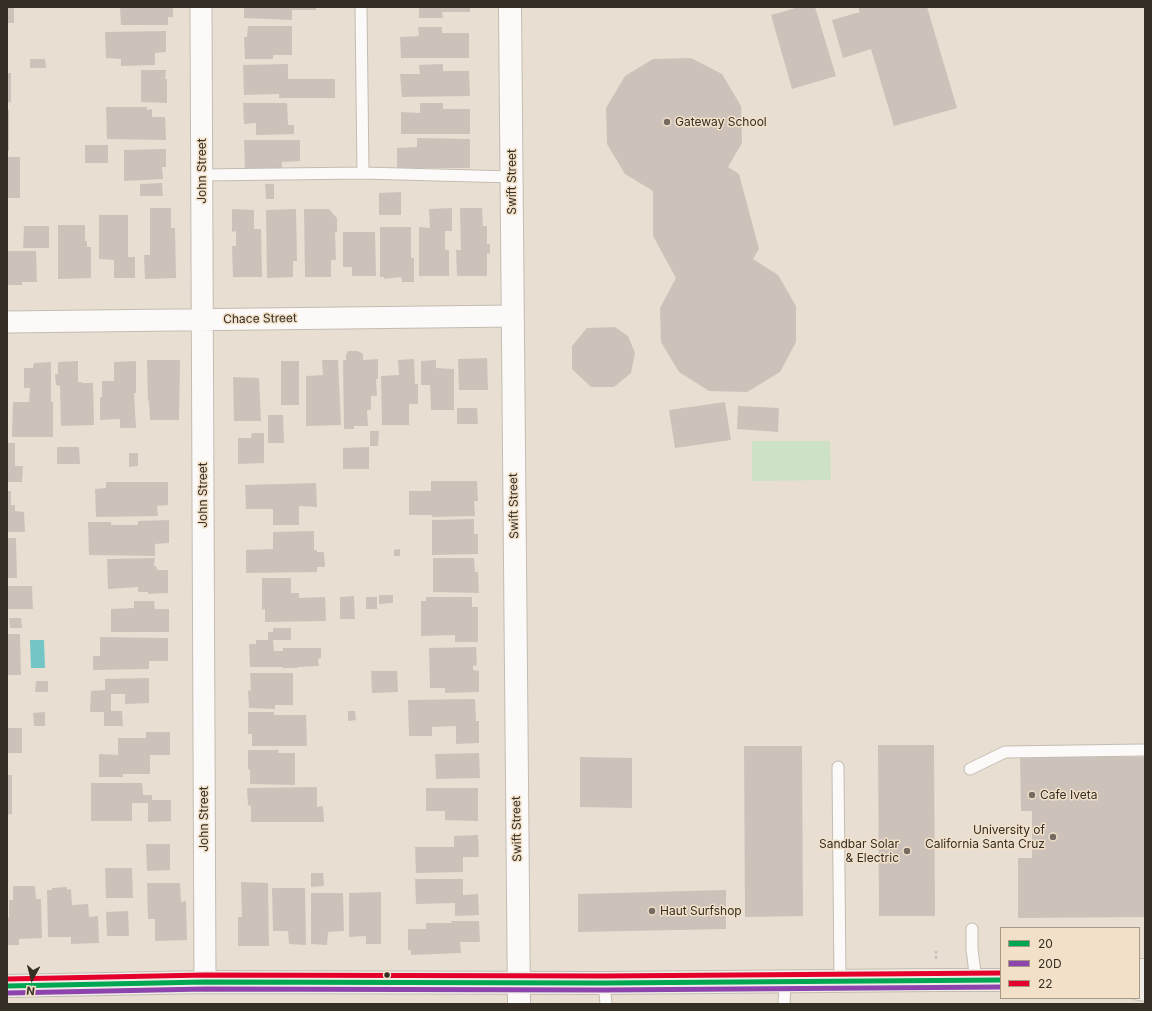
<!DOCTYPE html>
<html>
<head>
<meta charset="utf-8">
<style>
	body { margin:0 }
	#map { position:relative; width:1152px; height:1011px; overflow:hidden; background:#e8dfd2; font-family:Inter,sans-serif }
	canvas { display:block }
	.frame { position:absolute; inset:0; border:8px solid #352e25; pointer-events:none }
	.legend { position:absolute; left:1000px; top:927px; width:140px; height:72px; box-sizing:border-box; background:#f2e0c8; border:1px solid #a69987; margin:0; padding:5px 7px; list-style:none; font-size:12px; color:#352e25 }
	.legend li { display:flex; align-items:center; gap:8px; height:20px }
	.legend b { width:20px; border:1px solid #a69987 }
	.north { position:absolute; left:12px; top:959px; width:40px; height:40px; -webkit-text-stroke:3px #f2e0c8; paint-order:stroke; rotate:187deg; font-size:11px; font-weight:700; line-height:16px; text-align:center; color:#352e25 }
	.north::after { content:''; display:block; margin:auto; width:14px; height:18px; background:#352e25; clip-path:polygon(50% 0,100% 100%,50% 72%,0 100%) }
</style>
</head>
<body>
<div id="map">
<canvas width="1152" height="1011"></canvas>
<div class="frame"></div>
<ul class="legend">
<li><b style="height:5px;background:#00a651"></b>20</li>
<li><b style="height:5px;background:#8e44ad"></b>20D</li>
<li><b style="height:5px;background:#e4002b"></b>22</li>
</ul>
<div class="north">N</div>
</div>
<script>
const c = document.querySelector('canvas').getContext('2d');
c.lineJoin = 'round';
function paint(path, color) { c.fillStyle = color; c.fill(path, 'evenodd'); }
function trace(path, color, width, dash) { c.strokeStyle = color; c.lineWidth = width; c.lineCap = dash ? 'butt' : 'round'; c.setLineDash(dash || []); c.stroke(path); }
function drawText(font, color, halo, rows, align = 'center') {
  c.font = font + ' Inter,sans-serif'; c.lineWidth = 3; c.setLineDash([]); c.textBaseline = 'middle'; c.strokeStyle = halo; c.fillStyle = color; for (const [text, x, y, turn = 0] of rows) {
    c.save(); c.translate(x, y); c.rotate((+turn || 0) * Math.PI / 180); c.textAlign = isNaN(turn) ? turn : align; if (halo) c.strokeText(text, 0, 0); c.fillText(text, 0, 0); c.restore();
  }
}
const green = new Path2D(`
	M752 441H830L831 480 752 481Z`);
const water = new Path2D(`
	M30 640H44L45 668H31Z`);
const building = new Path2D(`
	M7 7H14V23H7Z
	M120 7H173V17H168V25H121Z
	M244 7H316V10H292V20L244 18Z
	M419 7H470V12H442L443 18H419Z
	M799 7H815L836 76 792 89 771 15Z
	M858 7H927L957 108 894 126 871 49 843 58 832 20 860 12Z
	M248 26H292V55H273V59H245L244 37H247Z
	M418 27H442V33H469V58H401L400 37 419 36Z
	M166 31V52L155 53V65L121 66V59L106 58 105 32Z
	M691 58 722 74 741 106 742 143 728 167 739 174 759 249 753 259 778 275 796 306V342L780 372 747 392 709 391 679 372 661 342 660 308 676 278 653 236V191L625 174 607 144 606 108 625 76 653 59Z
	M30 59H45L46 68H30Z
	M288 64V79H335V98H279V94L244 95 243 65Z
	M443 64V71H469L470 96 402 97 400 74H420L419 65Z
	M141 70H166L165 79H167V103L141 102Z
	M7 73H11V102L7 103Z
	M243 103H287L288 125H294V134L256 135V123L244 124Z
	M420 103H443V109H470V134H401V112L420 113Z
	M106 107H147V110L152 109V117H165L166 140 107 139Z
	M7 110H9V151H7Z
	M417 138 470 139V168H397V148L417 147Z
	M244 140H300V161L282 162V169L245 168Z
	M85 145H108V163H85Z
	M166 149V167H162L163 179 124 181V150Z
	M7 157H20V198H7Z
	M162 183 163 196H140V184Z
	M265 184H274V199H266Z
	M401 192V215H379V193Z
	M150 208H171V228H175L176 278 145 279 144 255H150Z
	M452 208V231H445V250H449V276H419V227L430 228 429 209Z
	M460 208H482L483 226H487V244H490V254L487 253V276H457L456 250H461Z
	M232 209 254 210V229H261L262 277H233L232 246H236V231L232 232Z
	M296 209 297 261H293V277L267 278 266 210Z
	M304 209H329L337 218V232H335L336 260H331V277H305Z
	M99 215H128V257H135V278H114V260L99 259Z
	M58 225H85V241H87V247H91V278L58 279Z
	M24 226H49V248H23Z
	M380 227H411V258H414V282H402L401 277 384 279V277H380Z
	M343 232H375L376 276H352V267H343Z
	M7 251H36L37 282H22V285H7Z
	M615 327 628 336 635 353 631 373 614 387H591L572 369V346L587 328Z
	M348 351H358L363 354V360L378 359V379H376L377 396H371V410H367L368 426H354V429H344L343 360H346V355Z
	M487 358 488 390H459L458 359Z
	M414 359 415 384H418V404H409V425H382L381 376 399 375 398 360Z
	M147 360H180L179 420H150L149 400 148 401Z
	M322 360H338L341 425 306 426V376L323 375Z
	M436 360V368L454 369V410H431L430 385H421V361Z
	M78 361V382H82V383H93L94 425 61 426 60 386 56 385 55 374H58V362Z
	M136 361V393H134L136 428H120V419L100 420V397H102V381H114V362Z
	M281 361H299V405H281Z
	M51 362V402H53V437H12L13 402H29L30 388H24V368H33L34 363Z
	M233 377 259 378 261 421H234Z
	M725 402 731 440 675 448 669 410Z
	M738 406 779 408 778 432 737 429Z
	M457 408H477L478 424H457Z
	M268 415H283L284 443H268Z
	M370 431H379L378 446H370Z
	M252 433H264V463L238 464V438H251Z
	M7 443H15V466H23L22 482H7Z
	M57 447H79L80 464H57Z
	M369 447V469H343V448Z
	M129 453H138V466L129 467Z
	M431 481H477L478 501H474L475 516 432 517V515H409V491H431Z
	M106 482H168V505L157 506 158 516 96 517 95 489 106 488Z
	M316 483 317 507 299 506V525H273V509H246L245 485Z
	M7 491H11V505H15V511L24 512 25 532H7Z
	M474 519V534H478V554L432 555V520Z
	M169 520V543L155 544V556L89 555 88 522H111V525H138V521Z
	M314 531V550H317V552H324L325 567H317V572L246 573V550L273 549V532Z
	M7 538H16L17 578H7Z
	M400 549V556H394V550Z
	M155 558 154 566H156L157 570H168V593L148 594V592H138V587L108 589 107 559Z
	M433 558H474L475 572H478L479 593 433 592Z
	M262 578H291V593H299V598L325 597 326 621 265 622V609L262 610Z
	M7 586H32L33 609H7Z
	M379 595H393V603L379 604Z
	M354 596 355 619H340V597Z
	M366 597H377V609H366Z
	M426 597H472V607H478V642H455V635L421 636V601H426Z
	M134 601H154L155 609H169V632H111V609L134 608Z
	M9 618H21L22 628H10Z
	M273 628H291V640H273L274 651H283V648H321V658L318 659 319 666 298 667 297 668H283L282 667H250L249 644H256V640H268V632H273Z
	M7 634H20L21 675H7Z
	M100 637 168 638V661H149V669L93 670V656H100Z
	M476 647 477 665 473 666V670L479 671V692L445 693V688H430L429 648Z
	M371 671H397L398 692 372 693Z
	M250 673H293V705H275V709L249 708 248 691 251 690Z
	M149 678V703L125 704V694H111V711H122L123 726H104V712H90L91 691 105 690V679Z
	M36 681H48V692H35Z
	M475 699 476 721H479V743L456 744V726L432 727V736H409L408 700Z
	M348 711H355L356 720 348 721Z
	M45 712V726H34L33 713Z
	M248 712H274V715H306L307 746H252V734H248Z
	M7 728H22V753H7Z
	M146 732H170V755H150V774H123V777H99V754L118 755V738H146Z
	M878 745H934L935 916H879Z
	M744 746H802L803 916 745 917Z
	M248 750H279L278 753H295V785L250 784V770L248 769Z
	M479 753 480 778 436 779 435 754Z
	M1020 756 1145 757V917L1018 918V858H1032V811H1021Z
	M580 757 632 758V808L580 807Z
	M7 775H12V814L7 815Z
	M91 783H142L143 795H152V800H171V821L148 822V803H132V821H91Z
	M317 787V807L323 806 324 822H251V806L248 805 247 788Z
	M426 788H478V821L445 820V811H426Z
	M478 835 479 857H463V872L416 873 415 847H454V836Z
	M146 844H170V870L147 871Z
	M105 868H132L133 898H106Z
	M311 873H323L324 886 311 887Z
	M415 879H463V895L478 894 479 915 455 916V903L416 904Z
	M241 882 268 883 269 946H238V917H242Z
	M147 883H180L181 902 186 901 187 940 155 941V919H148Z
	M13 886H35L36 899H41L42 938 19 939V945H7V918H9V900H13Z
	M67 887V890L71 889 72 905 88 904 89 917 98 916 99 943 71 944V937H48L47 890H52V888Z
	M272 888H305L306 945 289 944 288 931H273Z
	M726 890V929L578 932V894Z
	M381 892V944H366V936L349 937V893Z
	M311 893H343L344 931 328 932 327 945 311 944Z
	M128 911 129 936H107L106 912Z
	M451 921H479L480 942H460L461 953 411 955V950H408V929H426V923H452Z`);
const path = new Path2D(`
	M936 959V949`);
const service = new Path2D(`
	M361 7 363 173
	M202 175 363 173 512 177
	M838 767 840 981
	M970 769 1005 752 1143 750
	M972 929V949L976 981
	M604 983 606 1004
	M784 1004 785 982`);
const minor = new Path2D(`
	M201 7 205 982
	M7 322 512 316`);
const tertiary = new Path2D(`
	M510 7 519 1004`);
const secondary = new Path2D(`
	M1139 970H1145
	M7 986 205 982 604 983 936 980H1001
	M1139 989 1145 990`);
const bus1 = new Path2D(`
	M7 986 205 982 604 983 1001 980`);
const bus2 = new Path2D(`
	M7 993 205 989 604 990 1001 987`);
const bus3 = new Path2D(`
	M7 979 205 975 604 976 1001 973`);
const markers = [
	[667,122,4,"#746c62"],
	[1032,795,4,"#746c62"],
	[1053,837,4,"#746c62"],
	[907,851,4,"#746c62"],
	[652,911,4,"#746c62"],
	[387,975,3.5,"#352e25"]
];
const poiNames = [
	["Gateway School",675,122],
	["Cafe Iveta",1040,795],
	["University of",1045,830,"right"],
	["California Santa Cruz",1045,844,"right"],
	["Sandbar Solar",899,844,"right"],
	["& Electric",899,858,"right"],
	["Haut Surfshop",660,911]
];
const streetNames = [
	["John Street",202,171,-90],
	["Swift Street",512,182,-90],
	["Chace Street",260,319,-1],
	["John Street",203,495,-90],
	["Swift Street",514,506,-91],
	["John Street",204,819,-90],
	["Swift Street",517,829,-91]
];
paint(green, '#cce1c6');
paint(water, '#74c5c6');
paint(building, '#ccc2ba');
trace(service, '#c4bcb2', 13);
trace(minor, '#c4bcb2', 23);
trace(tertiary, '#c4bcb2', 24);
trace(secondary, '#c4bcb2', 24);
trace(path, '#c7c3be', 2.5, [3, 2]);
trace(service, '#fcfaf8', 11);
trace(minor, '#fcfaf8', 21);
trace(tertiary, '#fcfaf8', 22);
trace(secondary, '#f0ede8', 22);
trace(bus1, '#00a651', 5);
trace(bus2, '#8e44ad', 5);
trace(bus3, '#e4002b', 5);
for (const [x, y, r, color] of markers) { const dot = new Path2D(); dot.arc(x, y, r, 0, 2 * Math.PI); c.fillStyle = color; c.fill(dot); trace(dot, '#f2e0c8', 1.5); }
drawText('12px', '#352e25', '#f2e0c8', poiNames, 'left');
drawText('12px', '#352e25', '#f2e0c8', streetNames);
</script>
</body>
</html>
